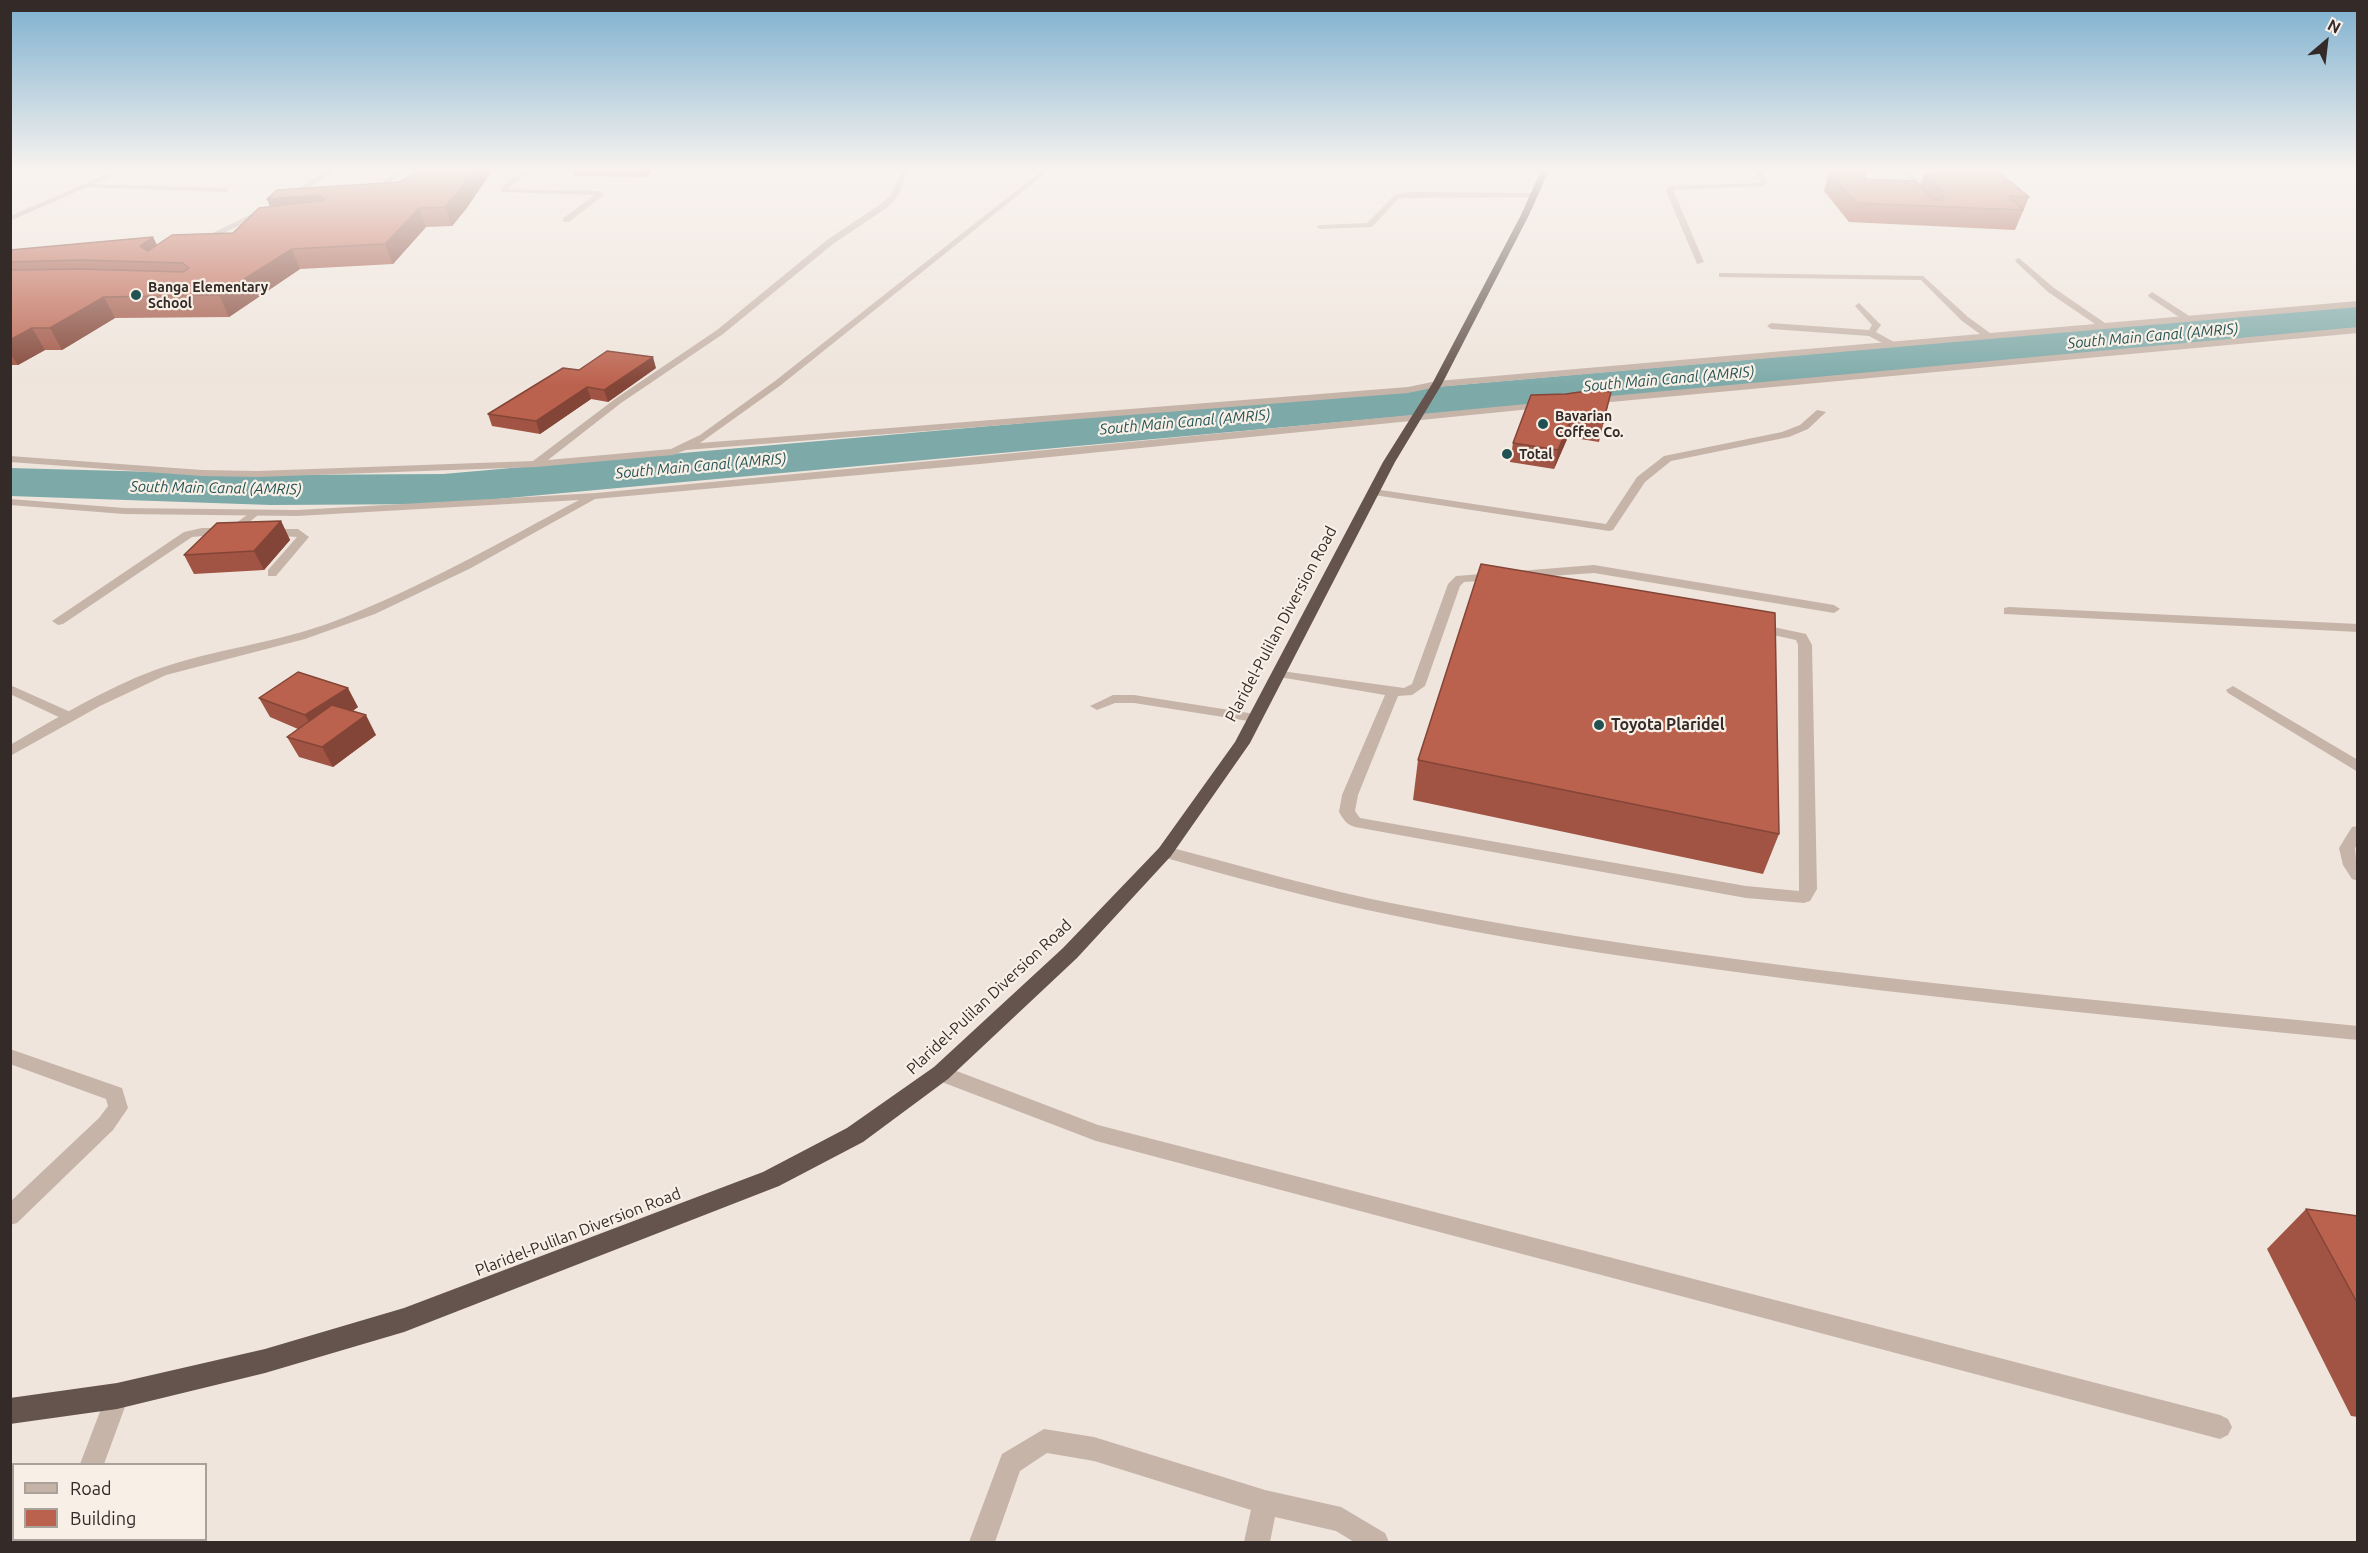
<!DOCTYPE html>
<html>
<head>
<meta charset="utf-8">
<style>
	body { margin:0 }
	#map { position:relative; width:2368px; height:1553px; overflow:hidden; background:#efe5dc; font-family:Ubuntu,sans-serif }
	canvas { display:block }
	.frame { position:absolute; inset:0; border:12px solid #342b28; pointer-events:none }
	.legend { position:absolute; left:12px; top:1463px; width:195px; height:78px; box-sizing:border-box; background:#f8efe7; border:2px solid #aaa19b; margin:0; padding:8px 10px; list-style:none; font-size:18px; color:#342b28 }
	.legend li { display:flex; align-items:center; gap:12px; height:30px }
	.legend b { width:30px; border:2px solid #aaa19b }
	.north { position:absolute; left:2296px; top:12px; width:60px; height:60px; -webkit-text-stroke:4px #f8efe7; paint-order:stroke; rotate:28deg; font-size:16px; font-weight:700; line-height:24px; text-align:center; color:#342b28 }
	.north::after { content:''; display:block; margin:auto; width:21px; height:27px; background:#342b28; clip-path:polygon(50% 0,100% 100%,50% 72%,0 100%) }
</style>
</head>
<body>
<div id="map">
<canvas width="2368" height="1553"></canvas>
<div class="frame"></div>
<ul class="legend">
<li><b style="height:8px;background:#c6b4a9"></b>Road</li>
<li><b style="height:16px;background:#bb624e"></b>Building</li>
</ul>
<div class="north">N</div>
</div>
<script>
const c = document.querySelector('canvas').getContext('2d');
c.lineJoin = 'round';
function paint(path, color) { c.fillStyle = color; c.fill(path, 'evenodd'); }
function trace(path, color, width, dash) { c.strokeStyle = color; c.lineWidth = width; c.lineCap = dash ? 'butt' : 'round'; c.setLineDash(dash || []); c.stroke(path); }
function drawText(font, color, halo, rows, align = 'center') {
  c.font = font + ' Ubuntu,sans-serif'; c.lineWidth = 4.5; c.setLineDash([]); c.textBaseline = 'middle'; c.strokeStyle = halo; c.fillStyle = color; for (const [text, x, y, turn = 0] of rows) {
    c.save(); c.translate(x, y); c.rotate((+turn || 0) * Math.PI / 180); c.textAlign = isNaN(turn) ? turn : align; if (halo) c.strokeText(text, 0, 0); c.fillText(text, 0, 0); c.restore();
  }
}
const river = new Path2D(`
	M2358 306V329L443 504 271 505 10 496V468L271 475 443 474Z`);
const service = new Path2D(`
	M23 168H32L19 173 16 171Z
	M404 168H411L385 185H381V183Z
	M1681 168H1688L1689 170 1684 171Z
	M1897 168H1904L1926 187 1907 193V191L1918 186Z
	M85 184 226 188 229 190 226 192 83 187Z
	M1411 192 1532 193 1536 195 1532 197 1399 198 1372 227 1320 229 1316 227 1320 225 1367 223 1395 195Z
	M256 212 263 214 205 242 198 240Z
	M2152 292 2191 317V321H2185L2149 297 2148 295Z
	M1859 303 1881 325 1876 332 1894 342V346H1888L1869 336 1771 329 1767 326 1771 323 1869 330 1872 325 1855 306Z
	M1817 410 1826 412 1808 429 1789 437 1671 461 1645 482 1613 530 1609 531 1374 495 1368 492 1374 489 1606 524 1637 477 1664 456 1782 432 1800 425Z
	M254 510 258 511V515L236 533 192 537 63 624 58 625 52 621 184 532 202 528H229Z
	M298 529 309 537 276 576H268V570L297 537 268 535 262 532 268 529Z
	M1594 565 1834 605 1840 609 1834 613 1594 573 1464 582 1460 586 1425 686 1412 695 1398 696 1358 795 1355 811 1360 818 1746 886 1799 891 1798 645 1796 640 1750 630 1749 627 1750 624 1755 623 1806 634 1812 645 1817 889 1810 901 1804 903 1746 898 1355 827C1347 825 1343 819 1339 812L1342 795 1385 695 1279 677 1274 676 1272 673 1274 670 1404 688 1412 684 1448 584 1456 576Z
	M2009 607 2358 624V632L2004 614V608Z
	M10 685 75 714 77 717 70 721 65 720 10 694Z
	M2233 686 2358 760V772L2228 693 2226 690Z
	M1113 695H1134L1255 714 1262 718 1255 722 1134 703H1115L1097 710 1090 706Z
	M2358 826V844L2355 848 2358 881 2352 879 2343 865 2339 848 2352 827Z
	M1165 846C1243 866 1321 890 1401 905 1716 967 2038 994 2358 1026V1040C2145 1019 1932 999 1721 970 1612 955 1503 939 1396 916 1316 900 1237 878 1159 856L1157 852 1159 848Z
	M941 1065 1098 1125 2220 1415 2228 1419 2232 1427 2228 1435 2220 1439 1096 1141 934 1079 931 1073 934 1067Z
	M117 1384 125 1388 129 1396 104 1464H80L109 1388Z
	M1044 1429 1094 1437 1265 1490 1341 1507 1385 1533 1389 1542H1354L1336 1531 1275 1517 1270 1542H1244L1251 1510 1094 1461 1047 1453 1020 1471 995 1542H969L1002 1454Z
	M50 1540H77L76 1542H49Z`);
const minor = new Path2D(`
	M122 168H130L10 221V216Z
	M332 168H339L288 201 281 199Z
	M527 168H534L507 189 598 191 604 195 569 222H563V218L595 195 502 192 501 188Z
	M902 168H908L899 195 888 207 833 244 723 334 621 403 548 460 671 449 700 435 775 381 1045 168H1052L781 385 700 443 1408 387 1437 381 1980 334 1962 321 1921 280 1719 277V273H1722L1923 276 1968 317 1990 333 2095 324 2048 292 2016 262 2015 260 2019 258 2054 288 2105 323 2358 301V307L1437 387 1408 393 686 450 673 455 536 467 257 477 202 476 10 462V456L202 470 257 471 533 461 615 399 717 330 827 240 882 203 892 194Z
	M1753 168H1759L1768 182 1763 186 1673 190 1704 262 1697 264 1666 191 1667 188 1670 186 1759 183 1761 182Z
	M2358 327V333L1589 404 1584 401 1589 398Z
	M1547 402 1551 403V407L980 464 595 499 471 568 375 614 305 639 166 675 100 706 10 756V745C57 718 104 689 155 670 214 649 277 643 335 621 420 588 499 543 579 500L297 516 124 514 10 505V499L124 508 297 510 596 493Z
	M10 1049 122 1088 128 1108 113 1130 17 1223 10 1225V1202L99 1118 108 1106 106 1099 10 1064Z`);
const trunk = new Path2D(`
	M1542 168H1550L1529 215 1442 384 1395 462 1250 743 1171 856 1077 958 948 1079 863 1142 779 1186 404 1332 265 1373 117 1409 10 1424V1398L117 1383 265 1349 404 1308 763 1172 847 1128 934 1067 1063 948 1159 848 1235 742 1383 462 1432 384 1521 215Z`);
const wall = new Path2D(`
	M423 168H494L466 209 452 226 426 227 393 264 300 269 229 317 115 318 62 350H45L18 365H10V250L153 237 157 245 233 233 270 206 267 199 399 182Z
	M573 168H655L646 177 575 176Z
	M1939 168H1994L2029 197 2015 230 1849 222 1824 191 1829 172 1864 178 1866 179 1920 186 1924 174H1937Z
	M656 368 608 402 591 399 540 434 492 426 488 414 579 370Z
	M1611 392 1599 442 1568 437 1554 469 1510 462 1513 443Z
	M281 521 290 540 264 570 194 574 184 555Z
	M259 698 358 707 353 711 376 735 333 767 299 757 287 737 298 729 270 717Z
	M1418 760 1779 834 1763 874 1413 800Z
	M2306 1209 2358 1216V1417L2351 1416 2267 1249Z`);
const shadedWall = new Path2D(`
	M476 168H494L466 209 452 226 445 207Z
	M644 168H655L646 177Z
	M319 195 327 214 275 218 267 199Z
	M419 208 426 227 393 264 385 244Z
	M153 237 162 256 155 262 140 246Z
	M292 249 300 269 229 317 219 295Z
	M104 297 115 318 62 350 50 328Z
	M32 328 45 350 18 365 10 353V340Z
	M653 357 656 368 608 402 604 390Z
	M587 387 591 399 540 434 536 421Z
	M1571 419 1568 437 1554 469 1558 450Z
	M281 521 290 540 264 570 254 551Z
	M348 688 358 707 316 735 305 715Z
	M366 715 376 735 333 767 322 747Z`);
const building = new Path2D(`
	M423 168H476L459 191 445 207 419 208 385 244 292 249 219 295 104 297 50 328H32L10 340V270L80 269 183 272 189 268 183 263 80 260 10 262V250L153 237 140 246 148 251 172 235 233 233 259 208 325 200 319 195 267 199 277 190 399 182Z
	M1945 168H1994L2029 197 2008 196 2023 210 1856 203 1829 172 1866 173 1864 177 1866 179 1915 181 1934 200H1942L1944 193 1924 174 1953 173Z
	M607 351 653 357 604 390 587 387 536 421 488 414 563 368 579 370Z
	M1594 390 1611 392 1603 423 1571 419 1558 450 1513 443 1531 395 1566 394Z
	M281 521 254 551 184 555 217 523Z
	M1481 564 1775 613 1779 834 1418 760Z
	M298 672 348 688 305 715 259 698Z
	M332 705 366 715 322 747 287 737Z
	M2306 1209 2358 1216V1304Z`);
const markers = [
	[136,295,6,"#215252"],
	[1543,424,6,"#215252"],
	[1507,454,6,"#215252"],
	[1599,725,6,"#215252"]
];
const farPoinames = [
	["Banga Elementary",148,287],
	["School",148,303],
	["Bavarian",1555,416],
	["Coffee Co.",1555,432],
	["Total",1519,454]
];
const farWaternames = [
	["South Main Canal (AMRIS)",2153,336,-5],
	["South Main Canal (AMRIS)",1669,379,-5],
	["South Main Canal (AMRIS)",1185,422,-5],
	["South Main Canal (AMRIS)",701,466,-5],
	["South Main Canal (AMRIS)",216,488,1]
];
const streetNames = [
	["Plaridel-Pulilan Diversion Road",1281,624,-62],
	["Plaridel-Pulilan Diversion Road",989,997,-43],
	["Plaridel-Pulilan Diversion Road",578,1232,-21]
];
const poiNames = [
	["Toyota Plaridel",1611,725]
];
paint(river, '#7daaa9');
paint(service, '#c6b4a9');
paint(minor, '#c6b4a9');
paint(trunk, '#64544d');
paint(wall, '#a15443');
paint(shadedWall, '#834537');
paint(building, '#bb624e');
trace(building, '#834537', 1.5);
const sky = c.createLinearGradient(0, 0, 0, 385);
sky.addColorStop(0, '#7db0cf');
sky.addColorStop(0.44, '#f8f3ef');
sky.addColorStop(1, '#f8f3ef00');
c.fillStyle = sky;
c.fillRect(0, 0, 2368, 385);
for (const [x, y, r, color] of markers) { const dot = new Path2D(); dot.arc(x, y, r, 0, 2 * Math.PI); c.fillStyle = color; c.fill(dot); trace(dot, '#f8efe7', 2); }
drawText('bold 14px', '#342b28', '#f8efe7', farPoinames, 'left');
drawText('italic 15px', '#215252', '#f8efe7', farWaternames);
drawText('16px', '#342b28', '#f8efe7', streetNames);
drawText('bold 16px', '#342b28', '#f8efe7', poiNames, 'left');
</script>
</body>
</html>
